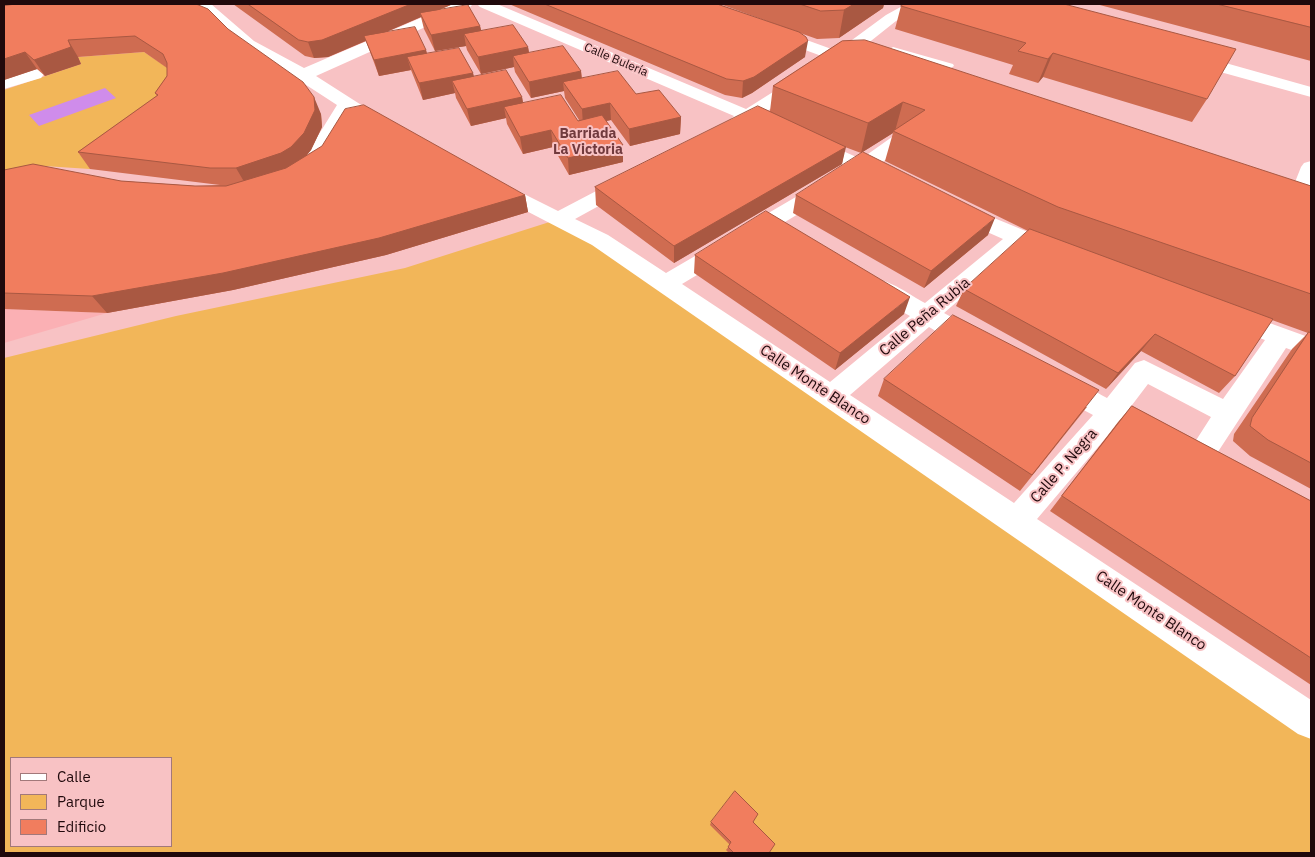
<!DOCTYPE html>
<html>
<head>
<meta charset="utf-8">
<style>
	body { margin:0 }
	#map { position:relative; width:1315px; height:857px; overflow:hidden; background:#f8c2c4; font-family:"IBM Plex Sans",sans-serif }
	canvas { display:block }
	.frame { position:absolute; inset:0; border:5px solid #20090c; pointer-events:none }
	.legend { position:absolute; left:10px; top:757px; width:162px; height:90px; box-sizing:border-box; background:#f8c2c4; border:1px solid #a2787a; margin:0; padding:6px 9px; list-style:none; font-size:15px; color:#20090c }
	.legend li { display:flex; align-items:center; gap:10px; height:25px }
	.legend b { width:25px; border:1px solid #a2787a }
</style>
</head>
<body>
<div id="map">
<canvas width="1315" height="857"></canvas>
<div class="frame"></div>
<ul class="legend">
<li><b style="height:6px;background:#fff"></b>Calle</li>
<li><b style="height:14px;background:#f2b659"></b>Parque</li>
<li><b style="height:14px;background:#f17d5e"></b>Edificio</li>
</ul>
</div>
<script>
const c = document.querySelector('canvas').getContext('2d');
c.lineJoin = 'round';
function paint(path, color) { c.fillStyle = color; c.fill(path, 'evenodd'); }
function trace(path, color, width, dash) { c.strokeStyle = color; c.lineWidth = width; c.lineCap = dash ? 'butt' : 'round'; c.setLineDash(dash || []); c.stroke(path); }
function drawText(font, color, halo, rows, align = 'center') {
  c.font = font + ' "IBM Plex Sans",sans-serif'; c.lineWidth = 4; c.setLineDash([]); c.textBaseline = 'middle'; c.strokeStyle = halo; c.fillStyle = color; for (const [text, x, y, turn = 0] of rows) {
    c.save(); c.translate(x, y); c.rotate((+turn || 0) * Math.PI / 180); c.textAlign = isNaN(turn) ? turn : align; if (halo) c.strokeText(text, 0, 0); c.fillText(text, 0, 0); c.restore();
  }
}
const built = new Path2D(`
	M4 309 107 313 4 343Z`);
const green = new Path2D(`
	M144 52 171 70 177 78 90 169 44 166 4 180V90L81 64 78 57Z
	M559 219 1017 521 1311 721V853H4V358L176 316 405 268ZM11 758H171V846H11Z`);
const water = new Path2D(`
	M105 88 116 98 39 126 29 115Z`);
const lane = new Path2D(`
	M893 47 953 64 954 66 949 69 890 52 888 50Z`);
const street = new Path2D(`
	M194 4H211L254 41 304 68 453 4H473L470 7 316 76 391 124 393 128 391 132C376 136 362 122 350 114L317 168 296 176 289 174 286 170 289 166 303 160 337 105 297 79 242 47Z
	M477 4H497L746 109 827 58 767 36 765 33 767 30H779L837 51 886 15 906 4H924L922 7 896 21 852 56 865 60 867 64 865 68 859 69 841 63 761 115 861 159 899 132 906 130 913 132 915 136 913 140 877 166 890 172 893 176 890 180 883 182 863 175 682 284 830 382 910 316 866 292 862 286 866 280C885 275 908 294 925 303L1003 239 951 216 947 211 951 206 958 204 965 206 1062 246 1065 251 1062 256 1054 258 1021 246 944 313 986 336 989 342 986 348C967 354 945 336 929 327L850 395 1014 503 1093 415 1050 392 1046 385 1050 378C1069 372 1090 389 1107 398L1135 363 1144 360 1223 399 1265 340 1221 324 1218 318 1221 312 1230 309 1239 312 1311 338V357L1286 348 1208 467 1198 471 1188 467 1184 459 1211 417 1148 384 1129 409 1166 428 1170 436 1166 444 1156 447 1115 427 1037 519 1311 700V739L1298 734 592 245 486 190 483 186 486 182 493 180 500 182 558 211 621 178 628 176 635 178 638 182 635 186 575 219 608 235 666 273 847 167 749 123 736 129 729 127 727 123 734 116 480 7Z
	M35 69 41 70 44 74 41 78 4 89V78Z
	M1311 161C1312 179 1313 199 1302 215L1295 216 1288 215 1284 210 1301 167 1304 163Z`);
const primary = new Path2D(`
	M1190 53 1311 87V97L1184 62 1182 58 1184 54Z`);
const wall = new Path2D(`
	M4 4H196L228 29 321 114 322 127 311 150 307 155 525 195 528 212 386 255 233 290 107 313 4 309V170L121 181 195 186 220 185 90 169 78 152 157 96 155 93 167 76V68L144 52 78 57 81 64 45 76 37 69 4 80 5 6 4 5Z
	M233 4H453L437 11 480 26 481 30 528 47 529 53 581 71 582 78 636 94 681 117 680 134 630 146 611 120 606 121 623 162 569 175 553 147 523 154 507 124 506 118 471 126 456 98 455 93 423 100 411 70 379 76 366 41 328 57 314 58 305 56ZM421 17 424 29 435 51 466 46 467 50 481 74 514 67 515 72 531 98 564 91 565 98 579 120 578 121 523 103 522 97 474 77 473 73 427 54 426 50 384 33Z
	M509 4H717L786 28 720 4H884L883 8 839 38 817 39 800 33 805 57 752 93 742 98 725 95Z
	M904 4 1207 99 1192 122 1043 77 1038 83 1009 74 1013 65 895 29 901 6Z
	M1096 4H1311V61Z
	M842 41 1311 186V489L1250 456 1233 441 1234 434 1292 349 1308 333 1272 320 1235 376 1219 393 1141 351 1106 389 956 306 964 289 1028 231 885 161 893 133 861 153 845 147 842 164 674 263 596 205 595 187 770 111 773 86Z
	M796 195 988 235 924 288 793 213Z
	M695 255 904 314 835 370 694 273Z
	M884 379 1087 407 1020 491 878 396Z
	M1132 406 1311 501V685L1050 511 1118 422Z
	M711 822H753L769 853H729L726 850 730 845 710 825Z`);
const shadedWall = new Path2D(`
	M411 4H453L422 17 420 13 421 17 328 57 314 58 308 42Z
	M854 4H884L883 8 839 38 844 10Z
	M480 26 484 42 464 34 466 46 435 51 431 35Z
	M68 40 78 57 81 64 45 76 34 60Z
	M808 41 805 57 752 93 742 98 743 81Z
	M528 47 531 64 513 56 514 67 481 74 478 57Z
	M426 50 430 67 407 57 411 70 379 76 374 60Z
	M25 52 37 69 4 80V59Z
	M1053 53 1043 77 1038 83 1048 59Z
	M581 71 582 88 563 82 564 91 531 98 529 82Z
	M473 73 476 89 452 81 455 93 423 100 419 83Z
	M314 97 321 114 322 127 311 150 299 164 246 185 236 168Z
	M522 97 525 114 504 107 506 118 471 126 467 109Z
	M903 102 895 131H893V133L861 153 868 123Z
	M610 103 611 120 583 126 582 109Z
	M681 117 680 134 630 146 629 129Z
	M551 130 553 147 523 154 520 137Z
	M623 145V162L569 175 568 158Z
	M846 147 842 164 674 263V246Z
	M525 195 528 212 386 255 233 290 107 313 92 296Z
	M995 218 988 235 924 288 931 271Z
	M910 297 904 314 835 370 840 353Z
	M1155 334 1141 351 1106 389 1118 373Z`);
const building = new Path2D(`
	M16 4H196L208 9 228 29 303 82 314 97 315 110 304 133 291 147 281 153 236 168H210L78 152 158 95 155 93 167 76V63L163 54 135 36 68 40 71 47 34 60 25 52 4 59V6Z
	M248 4H411L322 40 308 42 299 40Z
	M545 4H717L799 32 806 37 808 41 754 77 743 81 727 79Z
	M800 4H854L844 10 821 11Z
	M904 4H1064L1236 49 1207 99 1053 53 1048 59 1018 51 1026 43 901 6Z
	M1217 4H1311V27Z
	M468 5 480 26 431 35 420 13Z
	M513 25 528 47 478 57 464 34Z
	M415 27 426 50 374 60 364 36Z
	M865 40 1311 186V294L1058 207 893 131 925 110 903 102 868 123 773 86 842 41Z
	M563 46 581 71 529 82 513 56Z
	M459 48 473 73 419 83 407 57Z
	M506 70 522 97 467 109 452 81Z
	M618 71 636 94 659 90 681 117 629 129 610 103 582 109 563 82Z
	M561 95 578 121 602 115 623 145 568 158 551 130 520 137 504 107Z
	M364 105 525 195 379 238 223 273 92 296 4 293V170L33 164 121 181 195 186H226L286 168 322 146 345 109Z
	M758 106 846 147 674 246 595 187Z
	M863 152 995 218 931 271 796 195Z
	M766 211 910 297 840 353 695 255Z
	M1030 229 1273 319 1235 376 1155 334 1118 373 964 289Z
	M953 315 1099 390 1032 475 884 379Z
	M1309 332 1311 333V463L1268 440 1250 426 1252 418Z
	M1132 406 1311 501V658L1062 496Z
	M735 791 758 814 753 822 775 844 769 853H734L728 847 731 842 711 822Z`);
const farStreetnames = [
	["Calle Bulería",616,60,23]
];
const farNeighbourhoodnames = [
	["Barriada",588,134],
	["La Victoria",588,150]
];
const streetNames = [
	["Calle Peña Rubia",925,317,-40],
	["Calle Monte Blanco",815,385,34],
	["Calle P. Negra",1064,466,-49],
	["Calle Monte Blanco",1151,611,34]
];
paint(built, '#fbb0b4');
paint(green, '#f2b659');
paint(water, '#cf8ceb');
paint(lane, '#fff');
paint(street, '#fff');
paint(primary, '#fff');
paint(wall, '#cf6c51');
paint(shadedWall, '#a95842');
paint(building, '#f17d5e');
trace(building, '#a95842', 1);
drawText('12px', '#20090c', '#f8c2c4', farStreetnames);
drawText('bold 14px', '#713a3e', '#f8c2c4', farNeighbourhoodnames);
drawText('15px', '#20090c', '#f8c2c4', streetNames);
</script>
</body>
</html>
